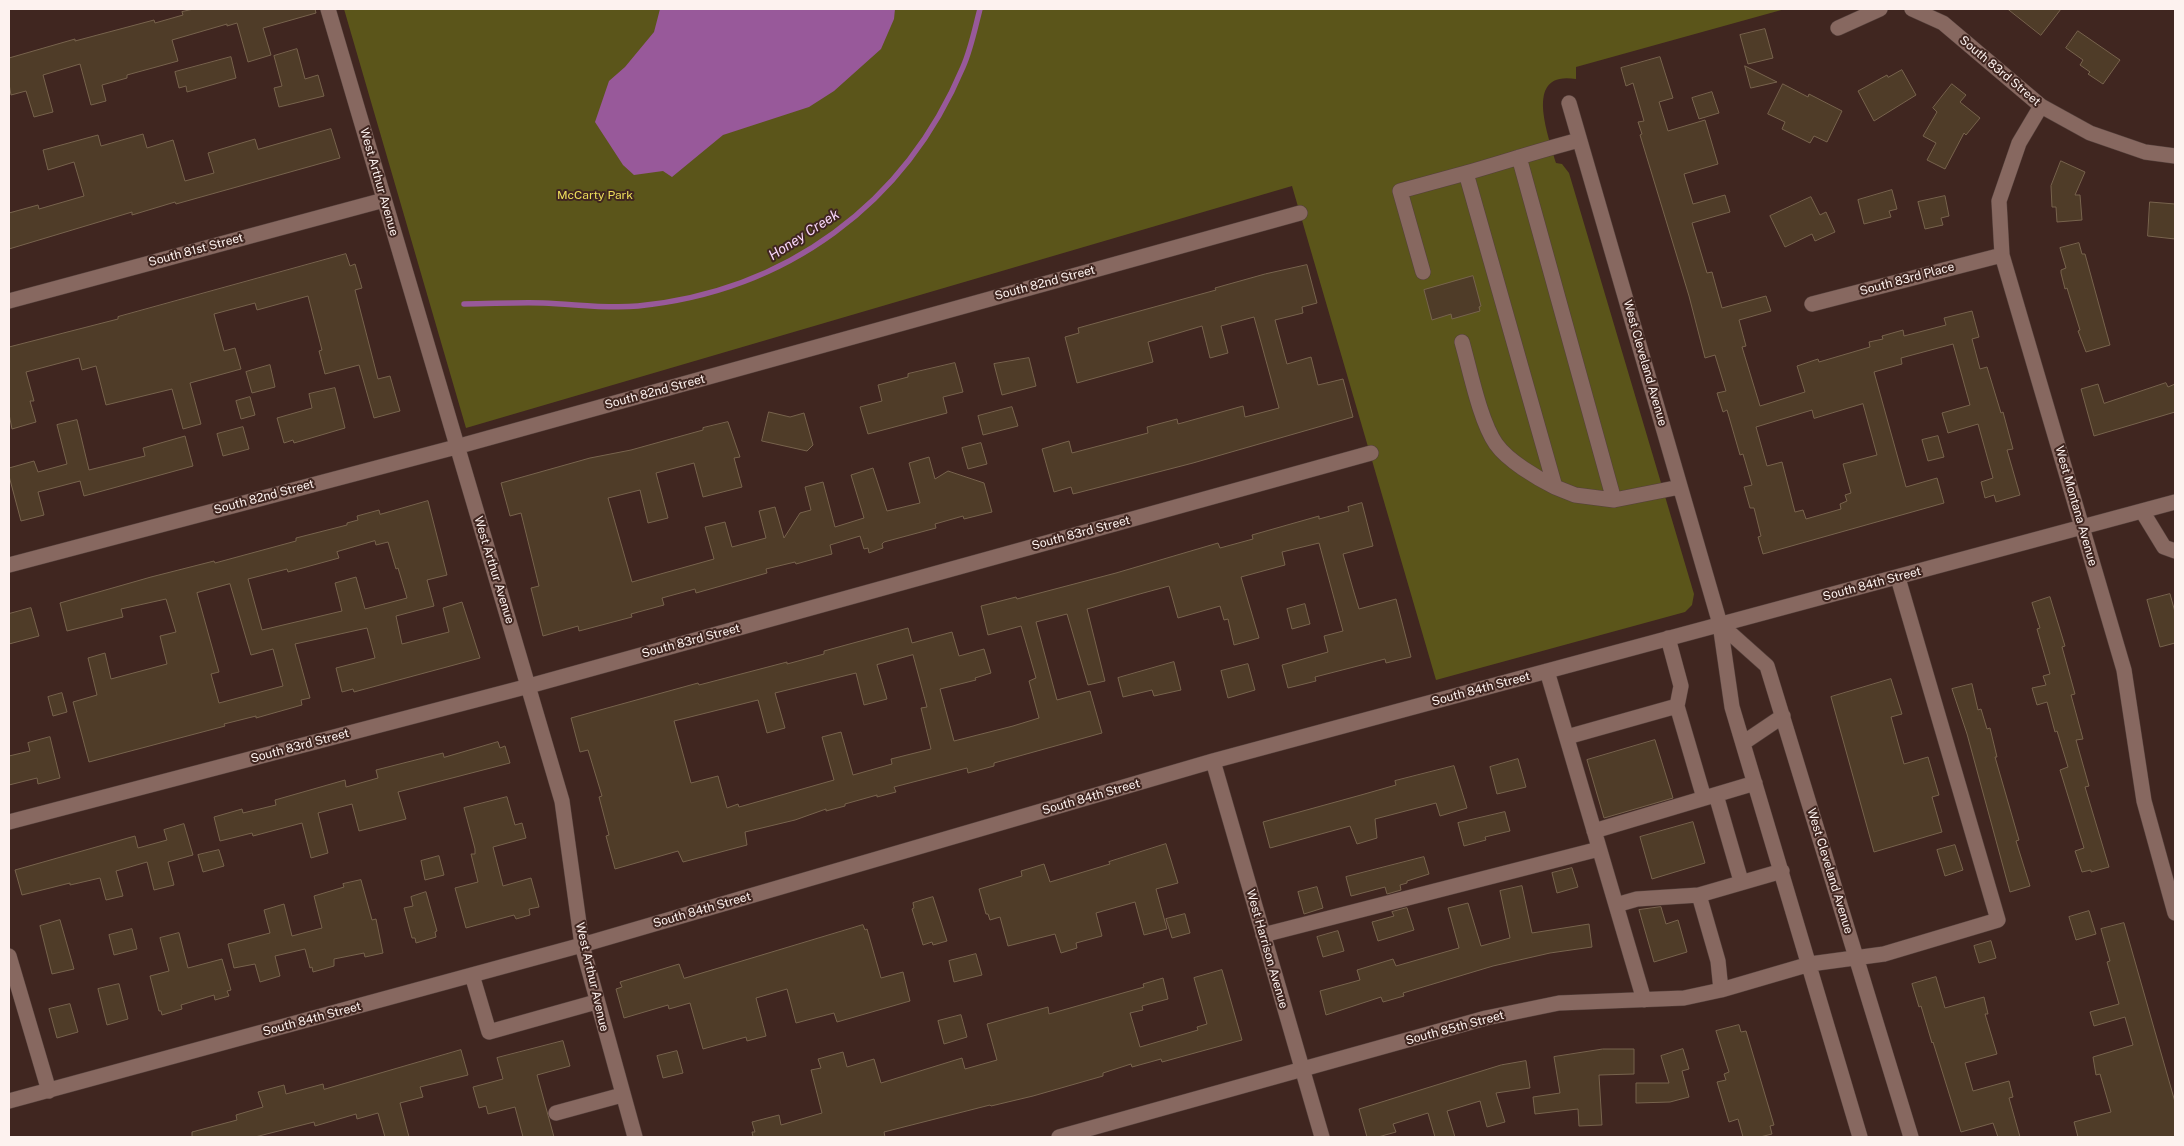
<!DOCTYPE html>
<html>
<head>
<meta charset="utf-8">
<style>
	body { margin:0 }
	#map { position:relative; width:2184px; height:1146px; overflow:hidden; background:#402620; font-family:"Public Sans",sans-serif }
	canvas { display:block }
	.frame { position:absolute; inset:0; border:10px solid #fdf2ef; pointer-events:none }
</style>
</head>
<body>
<div id="map">
<canvas width="2184" height="1146"></canvas>
<div class="frame"></div>
</div>
<script>
const c = document.querySelector('canvas').getContext('2d');
c.lineJoin = 'round';
function paint(path, color) { c.fillStyle = color; c.fill(path, 'evenodd'); }
function trace(path, color, width, dash) { c.strokeStyle = color; c.lineWidth = width; c.lineCap = dash ? 'butt' : 'round'; c.setLineDash(dash || []); c.stroke(path); }
function drawText(font, color, halo, rows, align = 'center') {
  c.font = font + ' "Public Sans",sans-serif'; c.lineWidth = 4; c.setLineDash([]); c.textBaseline = 'middle'; c.strokeStyle = halo; c.fillStyle = color; for (const [text, x, y, turn = 0] of rows) {
    c.save(); c.translate(x, y); c.rotate((+turn || 0) * Math.PI / 180); c.textAlign = isNaN(turn) ? turn : align; if (halo) c.strokeText(text, 0, 0); c.fillText(text, 0, 0); c.restore();
  }
}
const green = new Path2D(`
	M344 9H1785L1576 67V79C1522 70 1549 136 1556 163L1562 164 1569 173 1694 594 1692 605 1685 612 1436 680 1292 186 466 428Z`);
const water = new Path2D(`
	M660 9H895L894 19 881 49 834 91 809 107 723 135 672 177 663 171 634 175 623 165 595 122 609 81 625 67 654 32Z`);
const stream = new Path2D(`
	M464 304C490 304 517 302 543 303 575 304 606 309 638 306 786 291 905 205 963 67 971 49 975 28 980 9`);
const building = new Path2D(`
	M194 9H315L316 13 263 28 271 55 248 62 237 23 227 26V24L172 40 178 61 127 75V78L102 85 106 101 91 105 80 64 43 75 53 112 34 117 26 91 11 95 9 84V58L75 39V41L154 20 155 23 183 15 182 12Z
	M2008 9H2061L2041 35Z
	M1765 29 1773 58 1748 64 1740 35Z
	M2078 31 2120 60 2103 84 2088 74 2090 72 2080 65 2083 60 2066 48Z
	M297 49 305 79 318 75 324 96 279 107 274 88 282 86 274 56Z
	M231 57 236 78 187 92 186 86 179 88 175 72Z
	M1660 57 1673 98 1659 102 1668 131 1705 120 1718 164 1684 174 1693 204 1725 195 1730 212 1692 223 1707 273 1712 272 1722 308 1766 296 1771 311 1739 320 1746 346 1742 347 1760 406 1805 392 1797 366 1818 359 1819 362 1870 347 1869 342 1883 339 1882 336 1903 330 1904 336 1946 325 1944 318 1972 311 1979 337 1972 339 1980 369 1987 367 2001 413 2003 412 2013 449 2007 450 2020 495 1996 502 1994 495 1985 498 1981 482 1993 478 1978 424 1948 433 1942 413 1970 405 1953 344 1901 358 1902 364 1874 372 1906 487 1937 478 1944 503 1763 554 1758 537 1761 536 1754 508H1750L1744 487 1752 485 1743 454 1740 455 1727 410 1723 412 1717 393 1726 391 1715 355 1705 358 1689 296 1640 135 1642 134 1638 122 1644 121 1633 83 1626 86 1621 68ZM1863 404 1877 455 1843 464 1851 493 1845 495 1847 501 1840 504 1841 509 1806 519 1803 510 1795 512 1782 462 1767 466 1756 427 1812 410 1814 418Z
	M1745 66 1777 82 1751 88Z
	M1902 70 1916 95 1874 121 1858 91 1887 75 1888 77Z
	M1783 84 1808 97 1809 94 1842 111 1827 142 1814 136 1810 143 1782 129 1785 122 1768 114Z
	M1952 84 1966 95 1960 102 1980 118 1966 135 1964 133 1945 169 1927 160 1936 143 1923 136 1937 112 1933 108Z
	M1712 92 1719 113 1699 119 1692 98Z
	M331 129 340 158 176 204 175 202 132 215V212L9 249V213L38 205 39 209 84 196 74 162 48 170 43 150 98 135 101 146 143 134 147 148 173 140 185 181 214 173 208 153 255 139 258 149Z
	M2061 161 2085 172 2075 195H2080L2082 220 2057 222 2056 207H2052L2051 186Z
	M1892 190 1897 209 1889 211 1891 217 1864 224 1858 200Z
	M1945 196 1949 216 1941 218 1943 225 1925 229 1918 202Z
	M1811 197 1820 215 1826 212 1835 232 1815 241 1812 234 1785 247 1770 216Z
	M2150 202 2175 204V239L2148 236Z
	M2079 243 2082 254H2085L2110 345 2086 352 2078 331 2080 330 2070 298 2067 288 2065 289 2061 273V270L2066 268 2060 248Z
	M346 254 350 266 355 264 362 288 355 290 378 379 390 376 400 411 374 418 359 365 325 374 319 351 322 350 308 296 257 310 255 303 214 314 224 351 235 348 241 369 190 383 201 424 183 429 172 389 106 405 96 366 82 370 79 358 26 372 34 401H30L36 422 12 429 9 414V347L118 319V317Z
	M1307 265 1317 303 1302 307 1303 313 1275 320 1287 364 1311 357 1318 385 1343 379 1353 417 1193 463 1073 494 1071 487 1054 492 1042 449 1069 441 1072 453 1148 433 1147 427 1177 419 1178 424 1243 406 1245 417 1279 408 1254 317 1221 326 1228 353 1210 358 1202 326 1148 342 1153 362 1077 383 1065 337 1079 333 1078 328 1216 290 1215 288 1265 274Z
	M1473 276 1481 306 1479 307 1480 311 1452 319 1451 314 1432 320 1424 290Z
	M1029 358 1036 386 1002 395 994 364Z
	M955 363 963 392 943 397 947 413 868 434 860 407 882 401 878 385 908 377V374Z
	M270 365 275 387 252 393 246 372Z
	M2166 383 2168 387 2175 384V412L2094 436 2081 389 2098 384 2104 403Z
	M335 388 345 428 294 443 293 440 284 443 277 418 312 408 309 394Z
	M250 397 255 415 241 419 236 401Z
	M1012 407 1018 426 983 435 978 416Z
	M769 412 790 417 804 413 813 445 807 451 762 441Z
	M77 420 89 470 145 456 143 448 185 436 193 466 84 496 80 481 38 492 44 515 21 521 9 476V468L34 461 38 472 67 464 57 425Z
	M728 422 740 457 734 458 742 487 703 497 694 463 656 473 668 518 648 523 640 490 608 498 632 582 714 559 705 527 725 522 732 547 766 538 759 511 775 507 784 538 800 513 811 510 805 487 823 482 835 527 864 518 851 475 873 468 887 511 920 503 909 463 929 457 935 479 948 471 984 483 992 512 964 519 963 516 935 524 936 528 884 542 882 544 883 548 869 553 868 548 864 549 860 536 830 545 832 554 796 564 795 562 766 569 767 573 696 593 695 589 662 598 664 605 631 614 632 617 579 631 578 626 543 636 531 588 539 586 521 513 510 516 501 483 590 458 631 450 703 430V428Z
	M243 427 249 449 223 456 217 434Z
	M1938 436 1944 457 1928 461 1922 440Z
	M981 443 987 464 968 469 962 448Z
	M428 501 447 575 427 580 434 606 396 616 402 644 449 632 443 608 462 602 480 658 354 692 353 689 342 692 336 668 375 658 367 628 295 644 310 698 301 700 302 705 256 718V716L224 724 225 726 89 762 73 702 97 695 88 658 105 653 111 679 167 664 160 636 176 632 166 599 121 609 123 617 67 631 60 603 151 577 214 561 215 563 296 541V538L347 525V523L358 520 357 516 379 510 380 514ZM375 541 376 545 388 542 396 569 398 568 407 598 365 609 356 577 335 583 342 611 262 630 248 579 287 569 288 572 339 558 337 552ZM230 584 251 655 273 649 283 686 219 703 211 674 219 672 197 593Z
	M1362 503 1373 546 1343 554 1353 589 1359 609 1396 599 1411 657 1386 663 1385 659 1315 677 1316 681 1288 688 1282 665 1328 652 1324 636 1343 631 1319 543 1282 552 1285 565 1241 577 1259 638 1234 645 1228 619 1224 620 1220 606 1178 618 1169 586 1136 595 1087 609 1105 681 1088 685 1067 614 1036 622 1057 700 1090 691 1102 733 994 763V766L968 773 967 768 894 787 896 792 877 797V795L845 804V806L826 811V809L795 820 745 832 747 845 683 862 678 851 615 869 606 836 609 835 599 797 602 796 588 750 580 752 571 718 698 683 699 685 787 662V664L824 654V651L908 628 912 643 952 632 959 656 984 649 991 673 975 678 976 680 940 689 954 741 1013 726 1039 718 1029 681 1036 678 1021 626 988 635 981 606 1016 597 1017 599 1116 573 1218 543 1220 548 1253 539 1252 535 1319 516V519L1349 511 1348 507ZM913 655 927 707 921 708 931 749 891 759 892 764 853 775 841 732 822 737 834 780 739 807 738 804 727 808 718 776 691 783 674 721 758 700 767 733 785 728 775 693 856 673 864 705 887 699 877 665Z
	M2170 594 2175 612V643L2160 647 2147 600Z
	M2050 597 2065 646 2062 647 2075 694 2071 695 2083 739 2076 740 2089 786 2085 787 2109 867 2091 872V870L2082 872 2075 851 2084 848 2060 770 2068 767 2057 731 2055 732 2047 702 2037 705 2032 688 2046 685 2043 676 2050 674 2037 629 2040 628 2032 603Z
	M1305 604 1310 624 1292 629 1287 609Z
	M31 608 39 636 9 644V614Z
	M1174 662 1181 690 1154 696 1152 690 1123 697 1118 678Z
	M1248 664 1255 690 1228 698 1221 671Z
	M1891 679 1902 714 1891 717 1904 764 1928 757 1939 795 1932 797 1942 832 1874 852 1831 697Z
	M1972 684 1978 710 1981 709 1987 729 1990 728 1997 757H1995L2019 840 2016 841 2030 886 2010 892 1967 734 1952 689Z
	M62 693 67 712 53 716 48 697Z
	M50 737 60 778 38 784 37 778 9 785V756L30 751 28 743Z
	M1655 740 1673 798 1604 818 1587 760Z
	M498 742 500 748 505 746 510 763 398 792 406 819 359 831 352 804 318 813 328 853 311 858 302 823 253 836 252 833 220 841 214 817 242 809 243 813 276 805 275 800 345 780 346 787 378 778 376 770 443 753 444 757Z
	M1518 759 1526 787 1497 794 1490 767Z
	M1454 766 1467 808 1440 816 1436 803 1375 819 1377 838 1357 844 1350 826 1270 848 1263 822 1361 795 1396 785 1395 781Z
	M507 797 515 825 522 823 526 838 493 847 503 886 531 878 539 907 529 909 530 915 516 919 514 915 466 928 455 888 478 882 471 854H475V849L464 808Z
	M1505 812 1510 831 1485 837 1486 840 1464 846 1458 823Z
	M1693 822 1705 863 1652 879 1640 837Z
	M184 824 193 855 168 862 174 885 154 890 147 862 116 871 123 896 106 900 100 878 70 885V883L22 895 15 870 135 836 138 848 167 840 164 830Z
	M1166 844 1178 883 1156 889 1167 929 1144 935 1135 902 1096 913 1102 936 1076 943 1077 948 1061 953 1055 934 1008 946 1000 917 990 920 988 914H986L979 889 1022 876 1021 871 1044 864 1050 882 1110 864 1109 862Z
	M1955 845 1963 870 1945 876 1937 850Z
	M219 850 224 866 203 872 198 855Z
	M439 856 444 875 425 880 421 861Z
	M1424 857 1429 874 1407 881V883L1400 885 1401 890 1387 894 1385 887 1351 896 1346 877Z
	M1572 868 1578 887 1557 893 1552 873Z
	M361 880 372 920 376 919 383 953 365 957 364 953 334 959V966L313 972 312 967 310 968 305 949 275 956 280 976 260 982 255 964 234 968 228 944 270 933 264 910 284 904 292 936 322 928 314 896 344 887 343 884Z
	M1522 886 1532 933 1589 924 1592 947 1550 953 1493 966 1403 993 1404 996 1383 1002 1381 997 1326 1015 1320 991 1360 980 1357 970 1393 959 1396 966 1459 948 1448 908 1468 903 1481 946 1510 938 1500 891Z
	M1317 887 1323 908 1304 914 1298 892Z
	M426 892 437 931 435 932 436 937 416 943 415 938H412L404 908 413 906 411 897Z
	M933 897 947 941 933 945 932 942 923 945 912 909 914 908 913 903Z
	M1661 907 1666 924 1678 920 1687 952 1654 962 1639 910Z
	M1407 908 1414 930 1378 941 1372 922 1394 916 1392 912Z
	M2089 911 2096 934 2076 940 2069 917Z
	M1185 914 1190 933 1172 938 1166 919Z
	M60 920 74 969 52 974 40 926Z
	M2124 923 2175 1102V1137H2078L2074 1122 2111 1112 2100 1074 2096 1075 2093 1057 2133 1045 2125 1017 2094 1026 2090 1012 2119 1004 2107 962 2110 961 2101 929Z
	M863 925 865 930 867 929 881 978 903 972 910 1001 837 1022 834 1013 796 1023 787 989 756 998 766 1036 747 1041 746 1037 703 1049 690 1003 669 1009 668 1005 624 1018 616 989 622 987 620 982 679 964 684 978Z
	M132 929 137 949 114 955 109 935Z
	M1338 931 1344 951 1323 957 1317 937Z
	M179 933 188 968 222 959 231 990 227 991 229 996 215 1000 214 995 181 1005 182 1009 162 1015 161 1011H159L150 976 169 971 160 938Z
	M1991 941 1996 958 1979 963 1974 946Z
	M976 954 982 975 954 982 949 961Z
	M1222 970 1242 1040 1162 1062 1161 1059 1132 1067 1131 1064 1103 1073V1076L1033 1096 991 1106 990 1105 884 1132 885 1137H753L752 1132H755L752 1122 779 1115 781 1125 822 1113 811 1070 821 1068 818 1059 843 1052 847 1067 874 1059 881 1083 962 1058 965 1069 997 1060 987 1024 1048 1007 1049 1014 1144 987 1143 984 1163 978 1168 999 1142 1006 1143 1010 1130 1013 1140 1047 1198 1030 1197 1027 1207 1024 1194 978Z
	M1936 977 1945 1008 1984 997 1988 1014H1985L1997 1054 1965 1063 1973 1091 2009 1081 2013 1097 2009 1098 2020 1137H1998L1993 1123 1961 1132 1933 1042 1932 1043 1921 1006 1919 1007 1912 984Z
	M119 984 128 1019 107 1025 98 989Z
	M70 1004 78 1032 57 1038 49 1009Z
	M961 1015 967 1037 944 1044 938 1021Z
	M1739 1025 1741 1032 1746 1031 1774 1125 1770 1126 1772 1134 1760 1137H1743L1738 1119 1729 1122 1717 1082 1726 1080 1724 1074 1729 1072 1716 1031Z
	M563 1041 570 1066 537 1075 554 1137H523L515 1107 488 1114 486 1106 479 1108 473 1087 503 1079 497 1058Z
	M1603 1049H1634V1074L1599 1075 1602 1125 1579 1126 1578 1109 1535 1114 1533 1097 1560 1093 1554 1057Z
	M1683 1049 1689 1069 1682 1071 1689 1097 1670 1102 1636 1103V1083H1669L1661 1056Z
	M461 1050 468 1075 420 1087 423 1097 400 1103 409 1137H385L378 1113 357 1119 356 1114 315 1126 314 1122 255 1137H192V1132L237 1120 236 1115 263 1107 258 1092 284 1085 286 1094 323 1084 324 1089Z
	M677 1051 683 1073 663 1078 657 1056Z
	M1526 1061 1530 1088 1496 1093 1505 1122 1487 1127 1480 1101 1447 1111 1455 1137H1435L1428 1113 1393 1124 1396 1132 1378 1137H1367L1359 1109 1501 1065Z`);
const minor = new Path2D(`
	M328 9 562 801 582 945 635 1137
	M1912 9 1943 23 2041 106 2090 133 2145 152 2175 156
	M1838 28 1880 9
	M1569 103 1720 624 1732 707 1860 1137
	M2041 106 2019 143 1999 201 2002 255 2124 670 2144 801 2175 913
	M1519 157 1614 500 1575 495 1555 487 1466 173C1504 162 1541 150 1579 140
	M1423 272 1400 191 1466 173
	M9 301 384 200
	M1812 304 2002 255
	M1462 342C1470 370 1480 421 1496 444 1508 461 1537 478 1555 487
	M1614 500 1680 487
	M2142 511 2164 547 2175 551
	M9 565 456 447 1300 213
	M1720 624 1767 666 1911 1137
	M1668 638 1681 686 1677 706 1704 798
	M1547 671 1644 1000
	M1567 737 1677 706
	M1743 743 1783 716
	M1213 761 1322 1137
	M1716 795 1741 881
	M9 822 529 686 1371 453
	M1594 831 1755 783
	M1616 905 1637 899 1699 895
	M1263 935 1599 849
	M9 956 49 1091
	M472 975 489 1032 596 1002
	M1721 990 1718 961 1699 895 1782 871
	M9 1101 582 945 1213 761 2175 502
	M556 1113 622 1095
	M1059 1137 1486 1018 1559 1003 1684 998 1721 990 1810 964 1884 954 1998 920 1898 578`);
const streetNames = [
	["South 83rd Street",2000,71,40],
	["West Arthur Avenue",379,182,74],
	["South 81st Street",196,250,-15],
	["South 83rd Place",1907,279,-15],
	["South 82nd Street",1045,283,-15],
	["West Cleveland Avenue",1645,363,74],
	["South 82nd Street",655,392,-15],
	["South 82nd Street",264,497,-15],
	["West Montana Avenue",2076,506,74],
	["South 83rd Street",1081,533,-15],
	["West Arthur Avenue",494,570,73],
	["South 84th Street",1872,584,-15],
	["South 83rd Street",691,641,-15],
	["South 84th Street",1481,689,-15],
	["South 83rd Street",300,746,-15],
	["South 84th Street",1091,797,-16],
	["West Cleveland Avenue",1830,871,73],
	["South 84th Street",702,910,-16],
	["West Harrison Avenue",1267,949,74],
	["West Arthur Avenue",592,977,77],
	["South 84th Street",312,1019,-15],
	["South 85th Street",1455,1028,-15]
];
const parkNames = [
	["McCarty Park",595,195]
];
const waterNames = [
	["Honey Creek",804,235,-33]
];
paint(green, '#5b551a');
paint(water, '#98599a');
trace(stream, '#98599a', 5.5);
paint(building, '#4f3c28');
trace(building, '#77634d', 1);
trace(minor, '#55413c', 16);
trace(minor, '#876860', 15);
drawText('12px', '#fdf2ef', '#402620', streetNames);
drawText('12px', '#edde5b', '#402620', parkNames);
drawText('italic 14px', '#f9d6f9', '#402620', waterNames);
</script>
</body>
</html>
